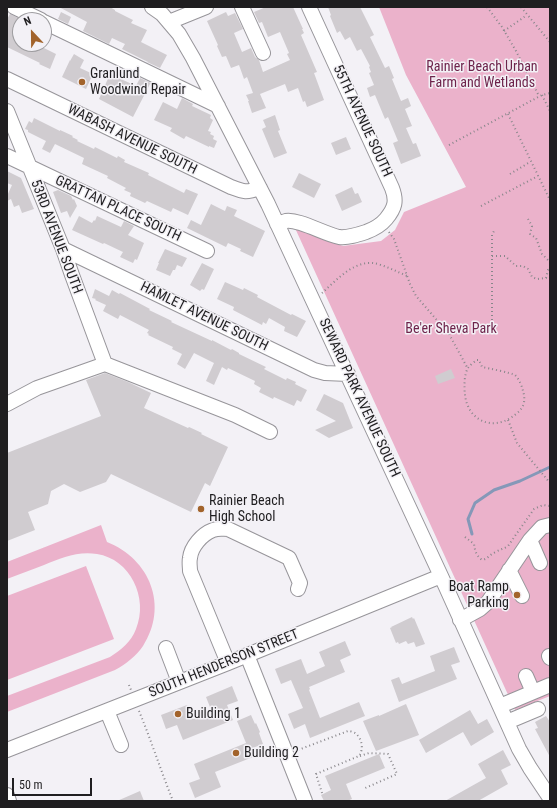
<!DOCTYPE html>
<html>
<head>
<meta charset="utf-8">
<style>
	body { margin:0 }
	#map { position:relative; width:557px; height:808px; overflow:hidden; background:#f3f1f6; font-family:"Roboto Condensed",sans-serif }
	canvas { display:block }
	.frame { position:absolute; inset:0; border:8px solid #1f1e20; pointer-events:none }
	.north { position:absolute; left:12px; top:12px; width:40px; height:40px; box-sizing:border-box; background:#f3f1f6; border:1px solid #9e9da0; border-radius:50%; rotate:338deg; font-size:11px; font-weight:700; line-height:16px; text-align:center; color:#1f1e20 }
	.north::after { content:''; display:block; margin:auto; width:14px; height:18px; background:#a2632b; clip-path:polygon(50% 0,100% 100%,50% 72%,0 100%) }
	.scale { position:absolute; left:12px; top:778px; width:80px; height:18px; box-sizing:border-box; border:2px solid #1f1e20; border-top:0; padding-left:5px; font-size:12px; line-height:14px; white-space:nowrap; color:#1f1e20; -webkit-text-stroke:3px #f3f1f6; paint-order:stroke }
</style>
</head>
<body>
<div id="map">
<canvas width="557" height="808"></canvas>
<div class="frame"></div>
<div class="north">N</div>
<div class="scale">50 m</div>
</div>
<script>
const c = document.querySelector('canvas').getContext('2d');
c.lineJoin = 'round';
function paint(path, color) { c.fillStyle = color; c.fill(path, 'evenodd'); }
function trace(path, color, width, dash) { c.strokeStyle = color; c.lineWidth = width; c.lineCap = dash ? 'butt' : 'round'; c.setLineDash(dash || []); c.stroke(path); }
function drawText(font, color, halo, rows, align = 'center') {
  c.font = font + ' "Roboto Condensed",sans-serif'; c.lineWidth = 3; c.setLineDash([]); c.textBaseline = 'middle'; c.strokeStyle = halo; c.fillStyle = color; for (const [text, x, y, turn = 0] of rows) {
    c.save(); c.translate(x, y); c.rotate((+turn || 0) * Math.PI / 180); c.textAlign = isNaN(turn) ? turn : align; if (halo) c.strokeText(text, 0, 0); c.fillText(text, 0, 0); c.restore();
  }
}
const green = new Path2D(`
	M379 7H550V696L515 710 295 228 343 246 381 241 395 230 404 212 466 187 406 75Z
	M101 525 107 542C150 559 169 606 143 646 136 656 126 664 115 670L7 712V696L110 657C121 650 131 642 136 629 149 598 130 559 97 554 77 551 61 558 44 565 32 570 19 574 7 579V562Z
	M86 566 114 639 7 680V596Z`);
const stream = new Path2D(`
	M472 534 468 519 475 503 494 490 520 481 550 467`);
const building = new Path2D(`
	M59 7H110L115 10V11L133 20 131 23 147 30 141 42 167 55 160 68 147 62H148L122 49 125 44 112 38 109 44 83 31 87 22Z
	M266 7H293L303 29H302L304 33 301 35 317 72 314 73 324 100 307 107 305 101 303 102 298 88 288 92 285 84 260 94 266 108 252 113 248 101H249L246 95 253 93 247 77 244 79 239 65 231 68 226 56 222 57 217 46 218 45 207 21 226 12 228 16 235 13 243 29 234 33 242 52 251 48 255 57 259 60 263 72 290 60 287 54 289 53 280 32 268 37 262 22 259 23 254 12Z
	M328 7H360L374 35 370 37 385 68 389 66 394 78 392 79 401 101 408 98 411 106 405 109 412 126 406 128 413 144 416 143 421 156 401 164 393 143 398 141 388 117 385 119 375 95 370 97 367 88 374 85 369 73 371 72 369 67 370 66 361 49 357 51 350 37 345 40 340 31 337 33 330 16 331 15Z
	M61 12 71 17 68 24 58 19Z
	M10 14 20 19V44H36L56 54 50 69 39 64 40 63 7 47V19Z
	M74 54 84 60 80 68 93 74 86 89 62 77 70 60V61Z
	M110 74 136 86 140 78 151 83V84H150L133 117 99 99Z
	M182 98 193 104 192 106 211 115 210 118 213 120 208 131 211 132 210 134 214 136 213 139 217 141 214 148 209 146V147L186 136 184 139 170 131 172 128 154 120 163 102 177 109Z
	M275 115 280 130 278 131 287 153 274 158 262 129 266 127 263 120Z
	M34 118 60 131V130L73 136 72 137 78 140 77 141 94 149 95 147 117 158 118 156 125 160 124 162 149 173 148 175 184 193 186 189 198 194 188 215 173 208 171 212 147 201 145 203 130 196 131 193 124 190 126 188 107 178 108 176 82 164 84 158 55 144 50 153 42 149 46 141 28 132V130L25 129 29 121 32 123Z
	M346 137 351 149 336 155 331 143Z
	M7 171 21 178 34 209 22 213 19 205 14 207 11 199 7 201V196L12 185 7 183Z
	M299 173 321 184 314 198 292 187Z
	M352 187 355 194 358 193 362 202 342 211 335 195Z
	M58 190 71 196 73 200 74 199 77 206 70 218 67 211 61 213 53 192Z
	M211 204 225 211 227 206 237 210 234 216 265 231 253 257 240 251 241 249 228 243 226 247 187 228 191 220 201 225Z
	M79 216 92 223 94 220 95 221 97 216 121 227 124 221 134 226 128 235 144 243 137 260 135 259 133 263 120 257 123 252 104 243 103 244 72 230Z
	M165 249 187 258 182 267 177 265 175 270H173L170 276 156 270 159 263H158Z
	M202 263 214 269 204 290 202 289 200 291 190 285Z
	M225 282 243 290 244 288 258 295 257 297 291 315 292 314 306 321 297 337 284 331 285 327 269 318 266 324 263 322 262 325 233 310 234 307 217 299Z
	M95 289 109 296 112 290 119 294 120 293 150 309 149 310 172 321 171 322 212 341V340L231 350 232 349 239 353V354L266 367 264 369 286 380 287 378 296 382 295 384 307 390 301 402 297 400 294 406 274 397 273 399 259 392 261 388 254 384 255 381 228 368 227 370 222 367 214 385 206 381 214 363 194 353 185 369 177 364 182 354 172 349 173 347 148 335 149 334 147 333 149 330 120 315 118 319 103 311 106 305 95 300 96 299 92 298Z
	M451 369 455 378 438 384 435 376Z
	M105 373 128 382 151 393 144 408 188 428 189 427 202 433 201 434 228 447 210 486 205 483 191 512 111 474 106 482 80 492 64 484 51 491 48 504 28 512 35 530 7 541V453L101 416 86 380Z
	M324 394 343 403 353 428 329 438 315 430 336 421 316 410Z
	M412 617 413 619 414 618 425 644 416 647 414 642 408 644 406 641 399 644 398 642 396 643 390 628 392 627H391Z
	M345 641 351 655 340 660 345 672 309 687 310 689 309 690 320 718 359 702 365 716 310 738 305 724 294 729 288 714 303 708 291 680 281 684 275 669 301 659 307 674 325 666 319 652Z
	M454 647 460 662 451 665 457 679 399 702 391 680 399 677 402 684 435 671 430 656Z
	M232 686 238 701 227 705 233 720 183 740 177 725 166 729 161 715 187 705 193 719 212 712 206 697Z
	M406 704 419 735 376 751 363 721 379 715V716Z
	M470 710 478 724 487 719 494 732 471 746 463 732 426 753 419 740Z
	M251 715 255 724 256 723 260 732 259 733 263 744 250 749 253 757 215 772 221 787 195 798 189 783 200 779 194 764 246 743 237 721Z
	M546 716 550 722V757L535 729 538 728 535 722Z
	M503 750 511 765 501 770 508 784 478 801H445L486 778 478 764Z
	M379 754 385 768 346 784 352 799 347 801H324L321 795 331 790 325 776Z
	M140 791 144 801H117Z`);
const path = new Path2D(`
	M487 7 502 27 516 51 539 96
	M521 7 550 42
	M504 31 527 15
	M542 95 550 111
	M508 114 550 200
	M449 145 542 95 550 93
	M510 174 530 162
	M481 206 538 176
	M528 219 532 226 530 234 536 238 542 254 550 262
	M389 232 394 239 410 284 416 296 449 334 468 369
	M492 256H505L516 266H523L528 269 532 277 537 279 546 278 548 270 550 269
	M322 293C338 279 357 256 381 265 390 268 398 272 407 276
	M492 320V235L494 231
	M477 360H479L482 367C488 368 511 373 515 375 519 379 522 386 523 391 525 397 525 404 521 409 519 412 515 415 512 417 491 431 468 420 465 395 464 388 464 374 468 368 470 365 474 362 477 360Z
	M508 420 517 443 550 483
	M465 537 474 544C475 551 476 555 482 560 488 559 490 554 496 552 500 549 504 549 508 546L534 509 543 505 550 506
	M129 685 131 690
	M139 711C151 740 161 771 173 801
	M298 750 348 731C350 731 353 732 355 733 362 738 364 749 359 756L316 774 322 793
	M360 756 369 753 388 754 397 774 363 789`);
const minor = new Path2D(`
	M14 7 41 20
	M152 7 162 14 179 34 193 58 268 204 441 576 519 749 530 768 550 798
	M242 7 263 53
	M44 22 218 106
	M169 22 206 7
	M7 79 231 187C244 192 246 193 260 188
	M7 111 63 249 72 275 105 364
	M7 156 207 251
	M277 224C280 223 283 222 286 221 299 219 324 234 339 237 348 238 357 235 366 232 374 229 381 225 386 219 395 208 397 201 392 188L309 7
	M63 249 314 370 325 373 348 374
	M7 404 37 388 105 364 235 415 270 432
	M530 540 540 563
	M509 570 522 596
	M460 620 480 609 488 602 530 540 542 527 550 525
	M166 648 179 682
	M247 655 305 801
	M549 656 550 658
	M228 663 190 571C190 567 189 562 190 558 191 547 202 534 213 530 218 528 223 529 228 529L289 558 300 583 298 589
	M526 676 533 692
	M500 706 550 685
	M107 711 121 745
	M507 722 538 709
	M7 750 228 663 441 576
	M7 795 9 801`);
const markers = [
	[82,82,4,"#a2632b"],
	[201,509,4,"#a2632b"],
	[517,595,4,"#a2632b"],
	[178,714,4,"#a2632b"],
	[236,753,4,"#a2632b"]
];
const parkNames = [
	["Rainier Beach Urban",482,67],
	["Farm and Wetlands",482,83],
	["Be'er Sheva Park",451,329]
];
const poiNames = [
	["Granlund",90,74],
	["Woodwind Repair",90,90],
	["Rainier Beach",209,501],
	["High School",209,517],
	["Boat Ramp",509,587,"right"],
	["Parking",509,603,"right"],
	["Building 1",186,714],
	["Building 2",244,753]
];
const streetNames = [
	["55TH AVENUE SOUTH",362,121,65],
	["WABASH AVENUE SOUTH",132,140,26],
	["GRATTAN PLACE SOUTH",118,209,25],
	["53RD AVENUE SOUTH",56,237,69],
	["HAMLET AVENUE SOUTH",204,317,26],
	["SEWARD PARK AVENUE SOUTH",359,398,65],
	["SOUTH HENDERSON STREET",224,664,-22]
];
paint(green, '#ebb2cb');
trace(stream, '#8598b8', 3);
paint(building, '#d0ccd0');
trace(minor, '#97959a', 16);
trace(path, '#89878b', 2, [1, 3]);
trace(minor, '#fff', 14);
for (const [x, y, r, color] of markers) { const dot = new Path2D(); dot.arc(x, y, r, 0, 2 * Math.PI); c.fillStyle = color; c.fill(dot); trace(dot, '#f3f1f6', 1.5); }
drawText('14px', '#6e234b', '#f3f1f6', parkNames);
drawText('14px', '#1f1e20', '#f3f1f6', poiNames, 'left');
drawText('14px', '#1f1e20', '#f3f1f6', streetNames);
</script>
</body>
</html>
